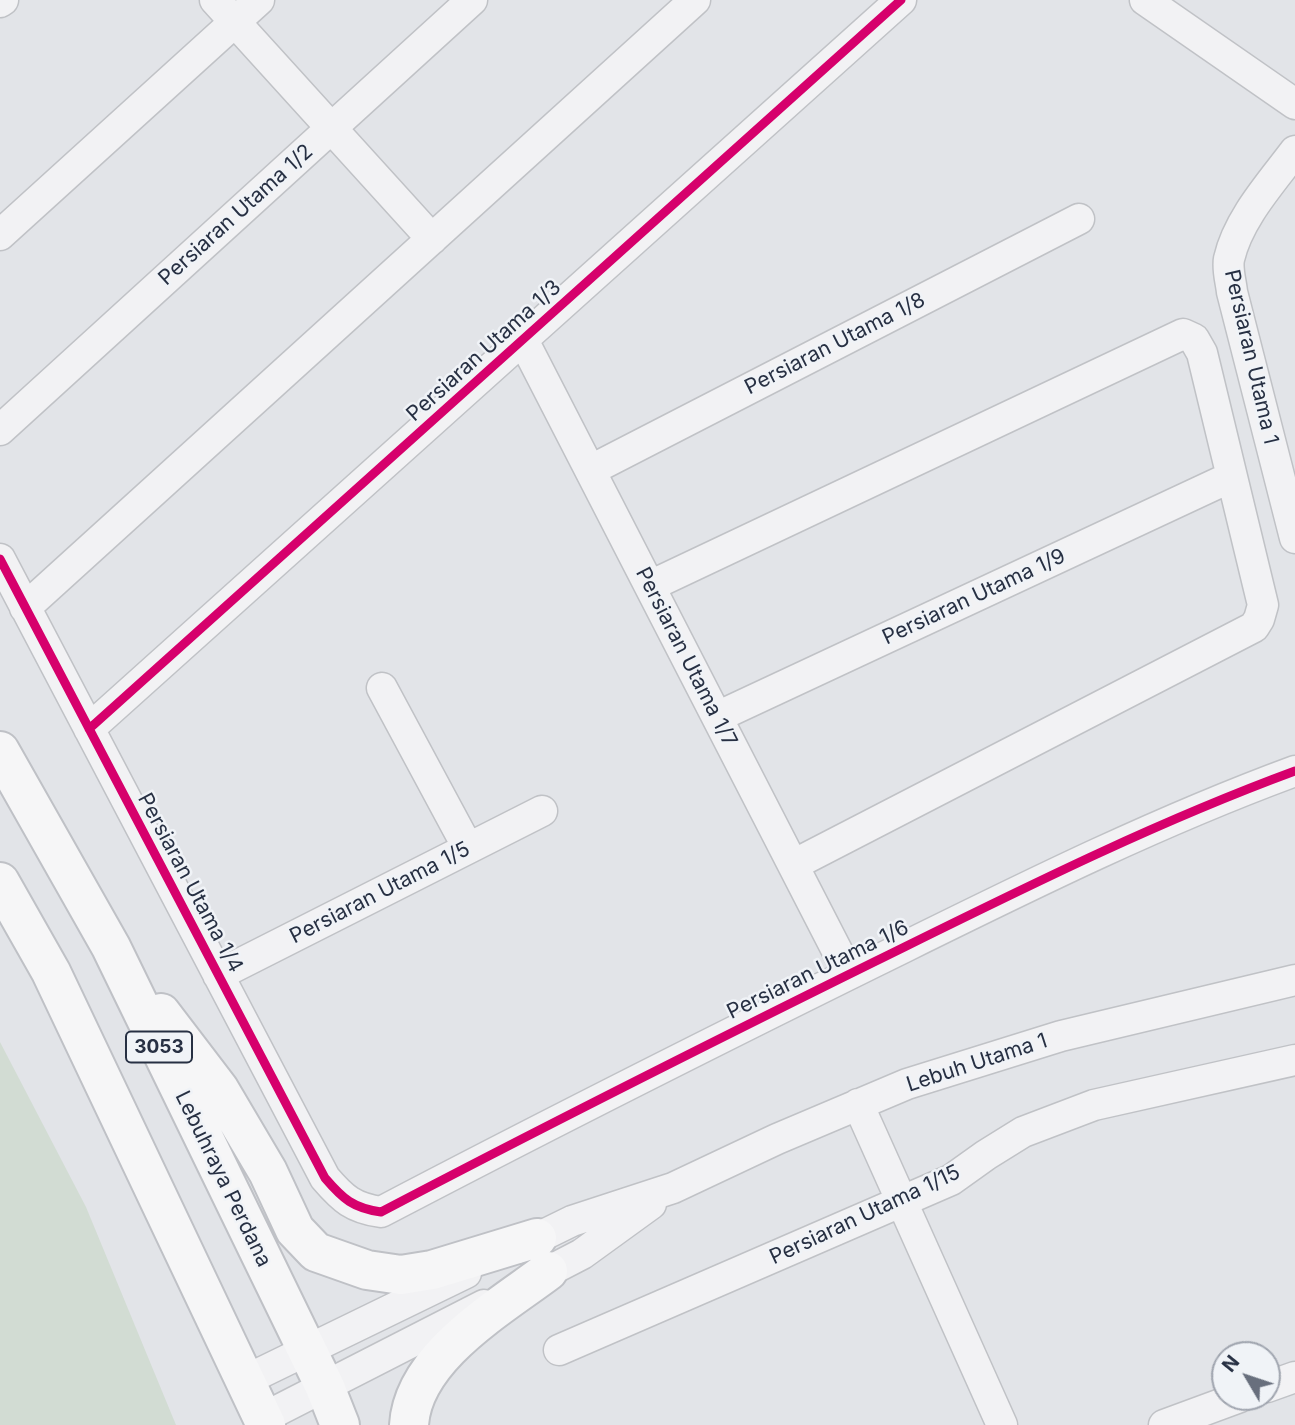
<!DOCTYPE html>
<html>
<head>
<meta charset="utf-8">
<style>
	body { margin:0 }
	#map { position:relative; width:1295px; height:1425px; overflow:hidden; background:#e2e4e8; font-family:Inter,sans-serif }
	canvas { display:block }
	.north { position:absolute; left:1211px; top:1341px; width:70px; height:70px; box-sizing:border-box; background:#f0f3f7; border:2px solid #a0a5af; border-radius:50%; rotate:309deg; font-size:19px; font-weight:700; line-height:28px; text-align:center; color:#273043 }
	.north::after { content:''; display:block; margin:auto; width:24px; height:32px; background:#686f7d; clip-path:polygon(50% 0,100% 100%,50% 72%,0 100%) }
</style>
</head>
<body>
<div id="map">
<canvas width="1295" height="1425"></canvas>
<div class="north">N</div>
</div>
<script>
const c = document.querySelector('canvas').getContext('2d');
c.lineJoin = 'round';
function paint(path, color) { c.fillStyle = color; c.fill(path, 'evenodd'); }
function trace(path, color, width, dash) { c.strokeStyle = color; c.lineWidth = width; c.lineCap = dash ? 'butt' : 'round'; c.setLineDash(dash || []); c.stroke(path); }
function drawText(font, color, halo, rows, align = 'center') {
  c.font = font + ' Inter,sans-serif'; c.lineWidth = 5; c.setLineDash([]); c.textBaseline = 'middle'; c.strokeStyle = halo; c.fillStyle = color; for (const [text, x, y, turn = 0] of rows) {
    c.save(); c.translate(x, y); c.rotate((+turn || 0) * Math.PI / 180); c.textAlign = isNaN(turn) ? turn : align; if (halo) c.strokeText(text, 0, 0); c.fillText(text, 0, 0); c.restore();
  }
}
const green = new Path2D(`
	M0 1042 86 1207 176 1425H0Z`);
const minor = new Path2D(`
	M215 0 432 239
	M1145 0 1295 104
	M0 2 3 0
	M1295 151C1271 183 1238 219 1229 259 1227 269 1231 282 1232 292L1295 538
	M0 235 259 0
	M523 340 849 974
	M0 430 472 0
	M591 470 1079 219
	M0 559 325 1178C343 1199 353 1208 381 1212 545 1126 710 1043 876 961 1014 893 1151 824 1295 771
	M650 586 1183 334 1194 339 1202 353 1263 605 1259 619 1254 627 793 865
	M25 608 695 0
	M382 688 468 848
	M717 717 1231 477
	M89 729 901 0
	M218 975 542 811
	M858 1104 1002 1425
	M517 1248 572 1221 673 1188 777 1139 907 1084 1061 1036 1295 980
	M528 1282 582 1254 651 1204
	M559 1350 951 1180 986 1155 1023 1132 1094 1105 1295 1060
	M246 1380 466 1273
	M1267 1387 1295 1377
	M263 1418 484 1305
	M1164 1425 1240 1397`);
const major = new Path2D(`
	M0 751 111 947 325 1387 340 1425
	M0 882 51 972 266 1425
	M161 1013 219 1089 268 1172 295 1230 316 1252 367 1270 401 1275 432 1270 537 1238
	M409 1425C413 1357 499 1308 548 1271`);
const cycleway = new Path2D(`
	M0 559 325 1178C343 1199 353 1208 381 1212 545 1126 710 1043 876 961 1014 893 1151 824 1295 771
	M89 729 901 0`);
const shields = [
	[159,1047,66]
];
const shieldNames = [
	["3053",159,1047]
];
const streetNames = [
	["Persiaran Utama 1/2",236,215,-42],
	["Persiaran Utama 1/8",835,344,-27],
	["Persiaran Utama 1/3",484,351,-42],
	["Persiaran Utama 1",1251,357,77],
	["Persiaran Utama 1/9",974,597,-25],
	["Persiaran Utama 1/7",686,657,63],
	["Persiaran Utama 1/4",190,883,62],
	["Persiaran Utama 1/5",380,893,-27],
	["Persiaran Utama 1/6",818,970,-26],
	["Lebuh Utama 1",977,1063,-18],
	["Lebuhraya Perdana",223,1179,64],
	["Persiaran Utama 1/15",865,1215,-25]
];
paint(green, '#d2dcd3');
trace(minor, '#c0c2c6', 33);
trace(major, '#bfc1c6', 42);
trace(minor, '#f2f2f4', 30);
trace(major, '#f6f6f7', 38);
trace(cycleway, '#d6006c', 9);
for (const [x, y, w] of shields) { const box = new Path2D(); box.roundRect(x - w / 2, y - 15.5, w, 31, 5); c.fillStyle = '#f0f3f7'; c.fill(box); trace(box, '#273043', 2); }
drawText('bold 19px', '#273043', null, shieldNames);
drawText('21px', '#273043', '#f0f3f7', streetNames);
</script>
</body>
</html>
